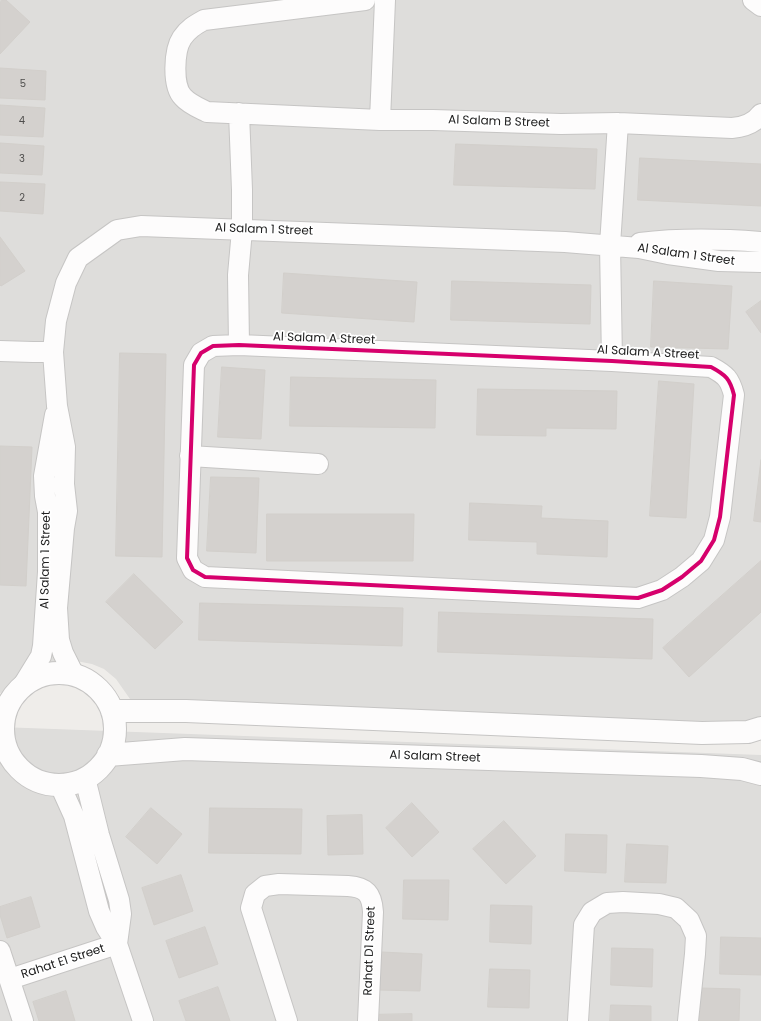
<!DOCTYPE html>
<html>
<head>
<meta charset="utf-8">
<style>
	body { margin:0 }
	canvas { display:block; background:#efedea }
</style>
</head>
<body>
<canvas width="761" height="1021"></canvas>
<script>
const c = document.querySelector('canvas').getContext('2d');
c.lineJoin = 'round';
function paint(path, color) { c.fillStyle = color; c.fill(path, 'evenodd'); }
function trace(path, color, width, dash) { c.strokeStyle = color; c.lineWidth = width; c.lineCap = dash ? 'butt' : 'round'; c.setLineDash(dash || []); c.stroke(path); }
function drawText(font, color, halo, rows, align = 'center') {
  c.font = font + ' Poppins,sans-serif'; c.lineWidth = 3.5; c.setLineDash([]); c.textBaseline = 'middle'; c.strokeStyle = halo; c.fillStyle = color; for (const [text, x, y, turn = 0] of rows) {
    c.save(); c.translate(x, y); c.rotate((+turn || 0) * Math.PI / 180); c.textAlign = isNaN(turn) ? turn : align; if (halo) c.strokeText(text, 0, 0); c.fillText(text, 0, 0); c.restore();
  }
}
const residential = new Path2D(`
	M0 0H761V723L747 728 531 720 130 699 116 679 104 669 92 664 71 660 57 663V665L34 690H10L0 693Z
	M0 727 761 755V1021H0Z`);
const building = new Path2D(`
	M2 0H6L30 22 0 54V2Z
	M0 68 46 71 45 100 0 98Z
	M0 105 45 108 43 137 0 135Z
	M0 143 44 146 42 175 0 173Z
	M456 144 597 149 595 189 454 185Z
	M640 158 761 164V206L638 200Z
	M0 182 45 184 43 214 0 211Z
	M0 237 25 271 1 286 0 285Z
	M284 273 417 282 414 322 282 313Z
	M452 281 591 285 590 324 451 320Z
	M654 281 732 286 728 349 651 347Z
	M761 301V333L746 312Z
	M120 353 166 354 162 557 116 556Z
	M222 367 265 370 261 439 218 437Z
	M291 377 436 380 435 428 290 426Z
	M659 381 694 384 686 518 650 516Z
	M478 389 617 391 616 429 546 428V436L477 435Z
	M0 446 32 447 26 586 0 585Z
	M761 460V522L754 521Z
	M211 477 259 478 256 553 207 551Z
	M470 503 542 506 541 518 608 521 607 557 537 554V542L469 540Z
	M267 514H414L413 561H267Z
	M761 561V612L689 677 663 648Z
	M134 574 183 622 155 649 106 602Z
	M200 603 403 608 402 646 199 640Z
	M439 612 653 619 652 659 438 652Z
	M412 803 439 832 412 857 386 828Z
	M151 808 182 834 157 864 126 837Z
	M210 808 302 809 301 854 209 853Z
	M362 815 363 854 328 855 327 816Z
	M504 821 536 856 506 884 473 849Z
	M566 834 607 835 606 873 565 871Z
	M627 844 668 846 666 883 625 882Z
	M181 875 193 911 154 925 142 888Z
	M404 880H449L448 920 403 919Z
	M31 897 40 927 7 938 0 915V907Z
	M491 905 532 906 531 944 490 942Z
	M205 927 218 964 179 978 166 941Z
	M721 937 761 938V975L720 974Z
	M612 948 653 949 652 987 611 985Z
	M381 952 422 954 420 991 379 990Z
	M490 969 530 970 529 1008 488 1007Z
	M218 987 230 1021H186L179 1001Z
	M699 988 740 989 739 1021H698Z
	M66 991 75 1021H39L33 1002Z
	M611 1005 651 1006V1021H610Z
	M412 1014V1021H369V1015Z`);
const minor = new Path2D(`
	M365 0 204 20C195 25 188 29 182 38 174 50 172 86 183 97 189 104 199 108 207 112L380 120H433L561 124 618 123 732 128C744 127 754 124 761 114
	M753 0 761 6
	M239 113 242 190V230L238 275 239 345
	M380 120 385 0
	M640 243C681 238 721 239 761 242
	M239 345 612 361 711 367C726 375 730 379 734 395L720 517 714 540 701 561 682 577 662 590 638 598 205 577 193 570 187 558 194 365 201 353 213 346Z
	M0 351 33 352H53
	M612 361 610 245 618 123
	M190 456 318 464
	M74 675 63 653 59 640 57 608 64 528 67 511 64 484 65 447 57 406 53 352 56 321 66 283 78 258 117 230 141 226 565 242 639 248 668 254 719 261 761 262
	M22 687 41 656 43 646 48 572V512L45 496 44 476 55 415
	M85 778 99 835 119 900 121 914 117 944
	M60 785 74 816 99 911 106 927 117 944 143 1021
	M0 951 23 1021
	M10 979 117 944
	M287 1021 251 908 255 894 265 886 279 884 348 886C366 887 372 894 373 912L368 1021
	M578 1021 584 925 592 912 607 903 623 902 659 904 676 908 689 920 696 936 695 954 688 1021`);
const tertiary = new Path2D(`
	M3 729a56 56 0 1 1 112 0a56 56 0 1 1-112 0Z
	M112 711H186L702 733 748 732 761 728
	M108 755 185 749 701 766 742 769 761 774`);
const cycleway = new Path2D(`
	M239 345 612 361 711 367C726 375 730 379 734 395L720 517 714 540 701 561 682 577 662 590 638 598 205 577 193 570 187 558 194 365 201 353 213 346Z`);
const numberNames = [
	["5",23,84],
	["4",22,121],
	["3",22,159],
	["2",22,198]
];
const streetNames = [
	["Al Salam B Street",499,122,2],
	["Al Salam 1 Street",264,230,2],
	["Al Salam 1 Street",686,255,8],
	["Al Salam A Street",324,339,2],
	["Al Salam A Street",648,353,3],
	["Al Salam 1 Street",46,560,-89],
	["Al Salam Street",435,757,2],
	["Rahat D1 Street",370,951,-88],
	["Rahat E1 Street",63,962,-18]
];
paint(residential, '#dedddb');
paint(building, '#d4d1ce');
trace(building, '#d2cfcb', 1);
trace(minor, '#c6c5c4', 22);
trace(tertiary, '#c6c5c4', 24);
trace(minor, '#fdfcfc', 20);
trace(tertiary, '#fdfcfc', 22);
trace(cycleway, '#d6006c', 4);
drawText('10px', '#4e4d4c', null, numberNames);
drawText('12px', '#212121', '#fff', streetNames);
</script>
</body>
</html>
